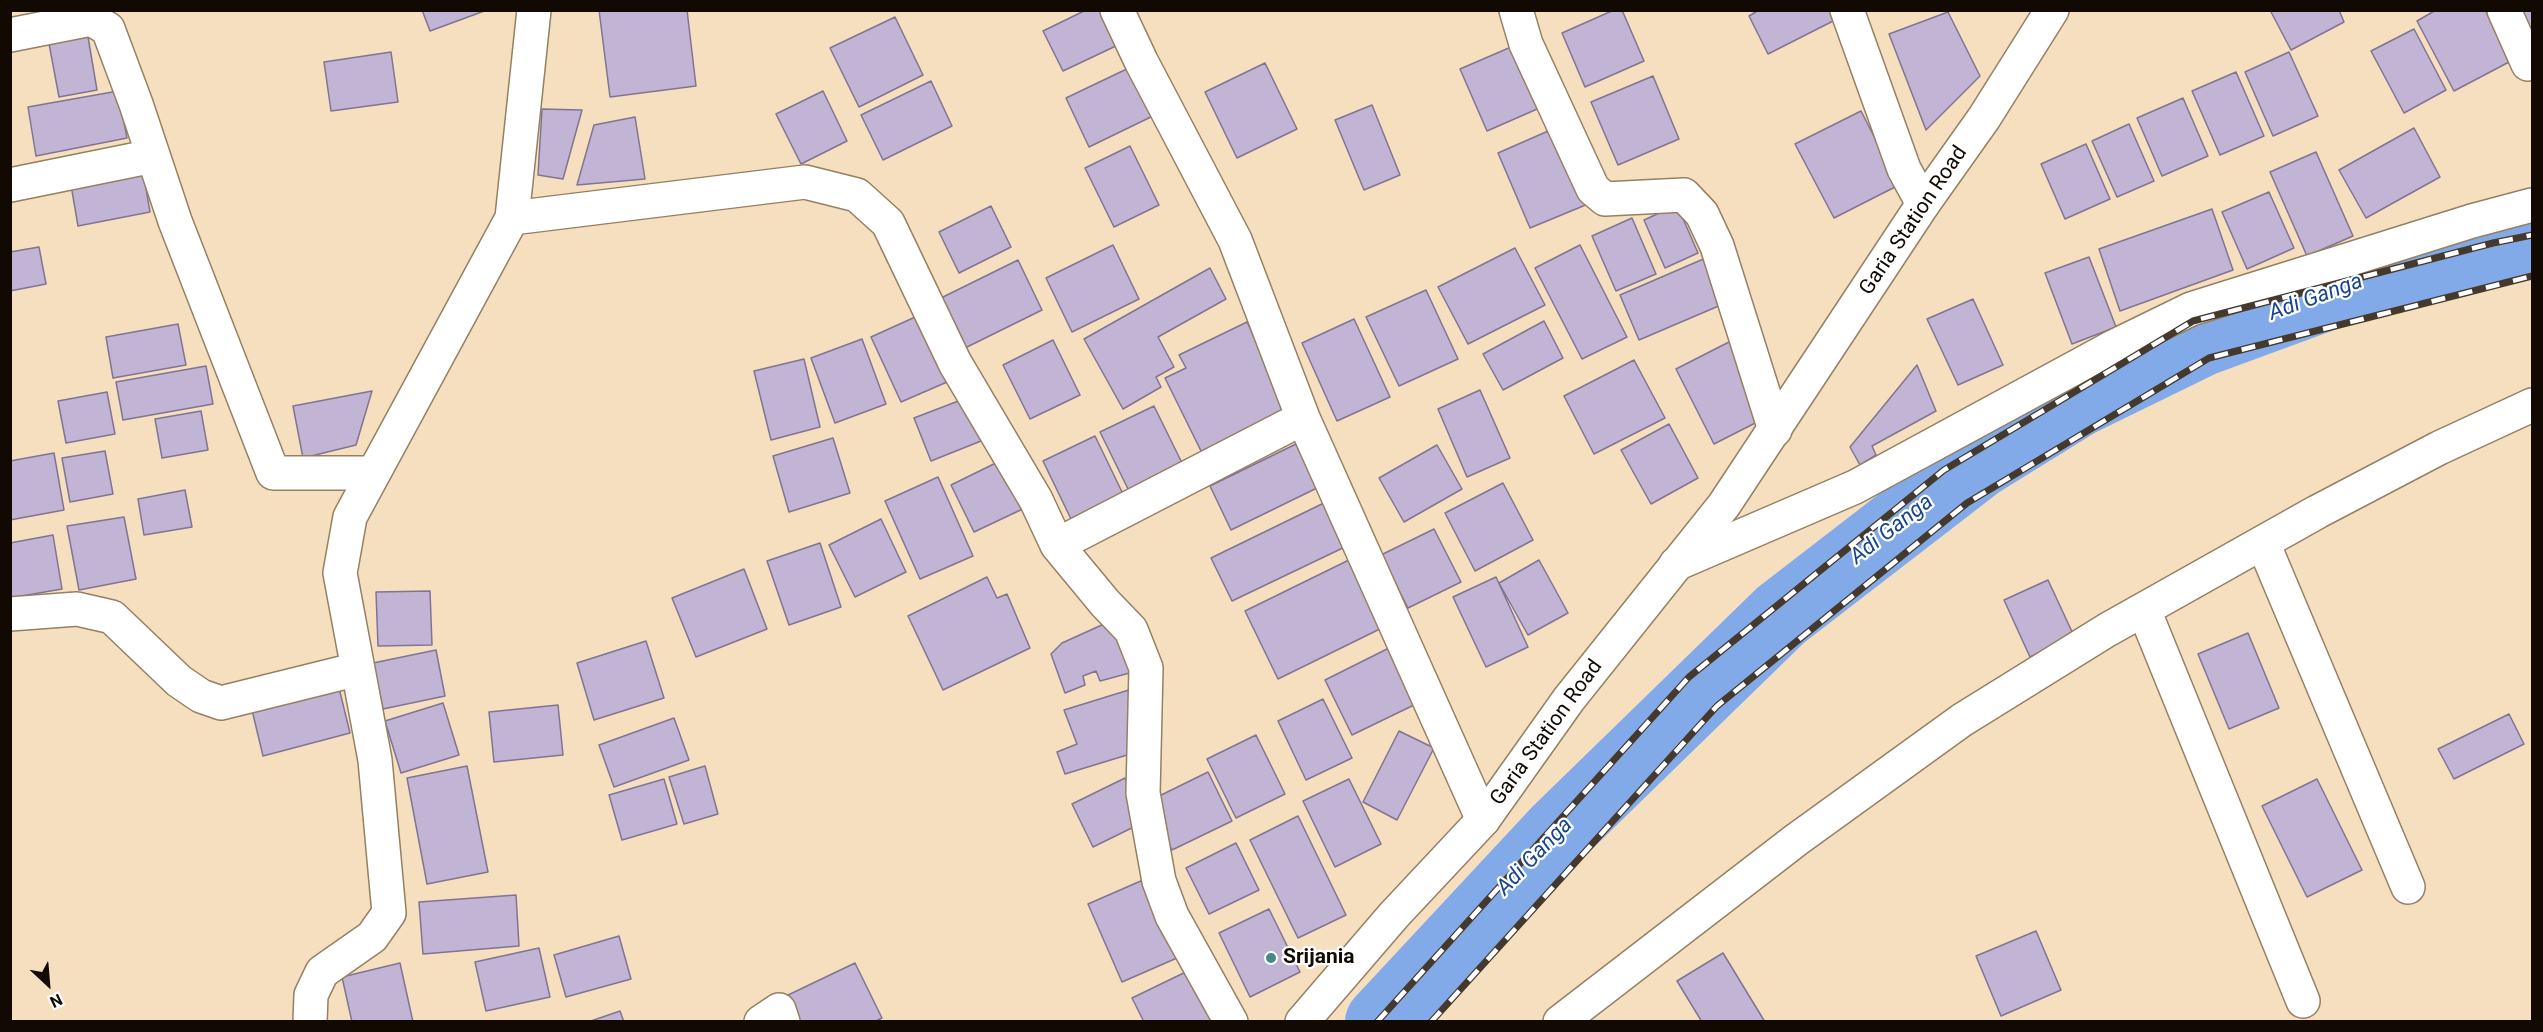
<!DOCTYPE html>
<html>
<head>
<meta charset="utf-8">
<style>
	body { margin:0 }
	#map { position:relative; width:2543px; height:1032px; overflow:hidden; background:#f6dfbf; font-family:Roboto,sans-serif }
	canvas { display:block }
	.frame { position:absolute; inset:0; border:12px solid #120a02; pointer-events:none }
	.north { position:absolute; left:18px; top:954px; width:60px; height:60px; -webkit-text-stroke:4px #fff; paint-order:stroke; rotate:154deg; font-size:16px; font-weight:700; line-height:24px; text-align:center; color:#120a02 }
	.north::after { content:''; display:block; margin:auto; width:21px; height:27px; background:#120a02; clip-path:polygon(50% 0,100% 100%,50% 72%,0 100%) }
</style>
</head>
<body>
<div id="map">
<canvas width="2543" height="1032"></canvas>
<div class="frame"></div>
<div class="north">N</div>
</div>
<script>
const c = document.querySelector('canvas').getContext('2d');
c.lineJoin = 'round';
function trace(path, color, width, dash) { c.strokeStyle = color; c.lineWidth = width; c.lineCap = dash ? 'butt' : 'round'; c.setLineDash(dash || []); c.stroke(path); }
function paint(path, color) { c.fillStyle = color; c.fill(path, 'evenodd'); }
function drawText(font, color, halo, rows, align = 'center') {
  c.font = font + ' Roboto,sans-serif'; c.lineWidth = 4.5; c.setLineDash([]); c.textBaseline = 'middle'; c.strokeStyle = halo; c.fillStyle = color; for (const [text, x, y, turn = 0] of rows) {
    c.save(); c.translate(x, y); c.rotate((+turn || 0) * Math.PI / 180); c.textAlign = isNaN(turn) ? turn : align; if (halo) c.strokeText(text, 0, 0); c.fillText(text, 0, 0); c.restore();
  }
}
const river = new Path2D(`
	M1381 1022 1558 832 1781 615 1978 463 2078 401 2203 340 2388 272 2532 238`);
const building = new Path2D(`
	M422 10H487L430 31Z
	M599 10H687L696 86 610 97Z
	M1086 10H1101L1118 45 1063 71 1043 31Z
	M1614 10H1622L1644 61 1585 87 1562 33Z
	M1759 10H1840L1843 16 1768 54 1749 16Z
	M2270 10H2339L2344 22 2291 50Z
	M2436 10H2485L2511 61 2454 91 2417 21Z
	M2518 10H2532V28L2525 31Z
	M1948 12 1980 76 1926 130 1889 34Z
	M895 17 923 75 859 107 830 48Z
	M86 25 97 90 59 97 47 33Z
	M2414 29 2446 90 2404 113 2371 51Z
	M1518 44 1544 106 1487 131 1460 69Z
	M391 52 398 102 331 111 324 62Z
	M2289 52 2318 116 2273 136 2245 72Z
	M1265 63 1297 129 1237 158 1205 92Z
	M1133 66 1157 114 1089 147 1066 98Z
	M2236 72 2264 136 2220 155 2192 91Z
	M1653 76 1679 139 1618 165 1591 102Z
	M931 81 952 126 883 160 861 115Z
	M118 91 127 138 36 156 28 107Z
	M823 91 847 141 801 164 776 114Z
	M2183 98 2208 156 2162 176 2137 118Z
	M1372 105 1400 175 1364 190 1335 120Z
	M542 109 582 110 563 179 538 175Z
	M1861 111 1899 185 1834 218 1795 144Z
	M635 117 645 179 577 185 594 125Z
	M2129 124 2154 181 2117 197 2092 141Z
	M1555 128 1588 204 1530 228 1498 153Z
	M2414 128 2440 177 2366 218 2339 170Z
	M2086 144 2110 199 2065 219 2041 164Z
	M1130 146 1159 205 1114 227 1085 168Z
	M2316 152 2353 236 2307 256 2270 172Z
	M143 171 150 212 78 226 71 185Z
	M2269 192 2294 248 2247 269 2222 212Z
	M1677 205 1698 253 1665 268 1644 220Z
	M991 206 1011 247 959 273 939 232Z
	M2212 209 2233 270 2120 311 2099 249Z
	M1632 218 1656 274 1616 291 1592 236Z
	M1113 245 1139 299 1072 332 1046 278Z
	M1580 245 1627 337 1582 359 1535 268Z
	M39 247 46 284 10 291V252Z
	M1515 248 1545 305 1468 344 1438 287Z
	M1708 257 1728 302 1639 340 1620 295Z
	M2089 257 2116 327 2072 344 2045 273Z
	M1018 260 1042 310 963 349 939 299Z
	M1210 268 1226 299 1158 337 1174 367 1156 377 1161 387 1123 409 1084 339Z
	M1426 290 1458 359 1399 386 1366 317Z
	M1973 299 2003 365 1958 385 1927 319Z
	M924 313 954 379 901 402 871 337Z
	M1354 319 1390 397 1337 421 1302 343Z
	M1544 321 1563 358 1503 390 1483 354Z
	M1247 322 1290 410 1202 453 1165 378 1186 368 1179 355Z
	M178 324 186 365 113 378 106 337Z
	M862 339 886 404 835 423 811 358Z
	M1053 340 1080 395 1030 419 1003 365Z
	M1729 342 1767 417 1714 444 1676 369Z
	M804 359 820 427 771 440 754 371Z
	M1634 360 1665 418 1594 454 1564 396Z
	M1917 365 1936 411 1872 446 1876 455 1860 465 1850 447Z
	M206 366 213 404 123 420 116 382Z
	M1480 390 1510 458 1467 477 1438 409Z
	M372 391 356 445 303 458 293 406Z
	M107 392 115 434 66 443 58 401Z
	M974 395 991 437 931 461 914 418Z
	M1154 406 1184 467 1130 493 1100 432Z
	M201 411 208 450 162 458 155 419Z
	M1669 424 1698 478 1651 504 1621 450Z
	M1095 436 1123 494 1071 519 1043 461Z
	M833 438 850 493 789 512 773 456Z
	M1296 444 1317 488 1231 530 1210 486Z
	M1437 445 1462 489 1404 522 1379 478Z
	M105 451 113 494 70 502 62 458Z
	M54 453 64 510 10 520V461Z
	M1006 458 1029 506 974 532 951 485Z
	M938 477 973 556 920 579 885 501Z
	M1503 483 1533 540 1475 571 1445 513Z
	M185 490 192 527 144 535 138 499Z
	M1328 501 1349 545 1232 601 1211 558Z
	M124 517 136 579 79 590 67 526Z
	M881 519 906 572 855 597 829 545Z
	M1434 529 1461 582 1408 608 1381 555Z
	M53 535 62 589 10 598V543Z
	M820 543 841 607 789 625 767 561Z
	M1355 557 1388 625 1278 679 1245 611Z
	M1539 560 1568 613 1528 635 1499 583Z
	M744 569 767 629 696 657 672 598Z
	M987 577 997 598 1007 594 1030 648 943 690 908 616Z
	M1496 577 1528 647 1486 667 1453 597Z
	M2048 580 2074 636 2030 657 2004 600Z
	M430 591 432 645 378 646 376 592Z
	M1104 624 1129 647 1137 671 1100 681 1096 671 1083 676 1085 685 1065 693 1051 654 1062 643Z
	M2248 633 2279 708 2229 729 2198 654Z
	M646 641 664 698 594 720 577 663Z
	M1389 648 1416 704 1352 735 1325 680Z
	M436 650 445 696 383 709 373 663Z
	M339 688 350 733 263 756 252 710Z
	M1132 689 1127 755 1065 774 1057 752 1077 744 1064 710Z
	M1323 699 1352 758 1306 780 1278 721Z
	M443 703 459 755 401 773 385 721Z
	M558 705 563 755 494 762 489 712Z
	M2509 714 2524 744 2454 779 2438 749Z
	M674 718 689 760 614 787 599 745Z
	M1399 731 1434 748 1397 820 1363 802Z
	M1256 735 1285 794 1236 818 1207 759Z
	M467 766 488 872 427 884 407 778Z
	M705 766 718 814 684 824 669 777Z
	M1208 772 1232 821 1172 850 1149 801Z
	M1125 778 1146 821 1093 847 1072 804Z
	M664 779 677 824 622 840 609 795Z
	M1349 779 1381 844 1335 867 1303 801Z
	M2317 779 2362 870 2307 897 2262 806Z
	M1298 816 1346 915 1298 938 1250 840Z
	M1236 843 1259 890 1209 914 1186 868Z
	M1143 880 1177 958 1122 982 1088 904Z
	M516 895 519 946 423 954 419 902Z
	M1269 909 1300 972 1250 997 1219 933Z
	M2036 931 2061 990 2001 1016 1976 956Z
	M619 936 631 979 566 997 554 955Z
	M539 948 550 997 486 1011 475 962Z
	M1723 953 1765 1022H1702L1677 981Z
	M400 963 413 1022H352L342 977Z
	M855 963 882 1018 874 1022H799L786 996Z
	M1194 968 1220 1022H1144L1132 998Z
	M620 1011 624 1022H588Z`);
const minor = new Path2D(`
	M1117 10 1141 61 1235 240 1303 418 1483 820
	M1516 10 1526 44 1593 189 1605 199 1684 195 1702 214 1717 246 1775 430
	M1847 10 1904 169 1923 204
	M2504 10 2528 64
	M10 35 91 19 108 29 136 104 175 221 273 473H373
	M10 185 153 156
	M512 218 805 182 857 195 888 223 955 363 1036 500 1057 545 1303 418
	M2263 543 2408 887
	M1057 545 1105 603 1131 630 1146 668 1143 793 1159 881 1172 916 1231 1022
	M1676 564 1855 487 2113 347 2191 309 2472 221 2532 205
	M2144 610 2303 1001
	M10 614 77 609 112 617 179 681 201 696 221 703 358 669
	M310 1022 311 995 322 972 372 937 389 913 375 760 340 573 350 517 512 218 534 10
	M761 1022 779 1010 783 1022`);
const tertiary = new Path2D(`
	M1560 1022 1796 840 1962 720 2107 630 2317 512 2439 448 2532 405`);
const secondary = new Path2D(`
	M1302 1022 1394 915 1483 820 1569 699 1724 505 1923 204 1984 118 2052 10`);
const rail = new Path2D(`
	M1377 1022 1689 677 1944 470 2193 321 2493 243 2532 235
	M1431 1022 1717 706 1967 503 2209 358 2532 276`);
const markers = [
	[1271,958,6,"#41898b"]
];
const streetNames = [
	["Garia Station Road",1914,221,-56],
	["Garia Station Road",1547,733,-54]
];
const poiNames = [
	["Srijania",1283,958]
];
const waterNames = [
	["Adi Ganga",2316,298,-20],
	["Adi Ganga",1892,530,-38],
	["Adi Ganga",1535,857,-46]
];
trace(river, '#83aae8', 72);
paint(building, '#c1b4d5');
trace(building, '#807493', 1.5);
trace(minor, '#958063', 36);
trace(tertiary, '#958063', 36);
trace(secondary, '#958063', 36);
trace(minor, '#fff', 33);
trace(tertiary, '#fff', 33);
trace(secondary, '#fff', 33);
trace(rail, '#44392c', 7);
trace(rail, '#fff', 4.5, [14]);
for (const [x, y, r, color] of markers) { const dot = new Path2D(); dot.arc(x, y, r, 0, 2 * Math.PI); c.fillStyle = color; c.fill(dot); trace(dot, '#fff', 2); }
drawText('21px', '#120a02', '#fff', streetNames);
drawText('bold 21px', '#120a02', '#fff', poiNames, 'left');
drawText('italic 22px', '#17458d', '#fff', waterNames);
</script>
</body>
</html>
